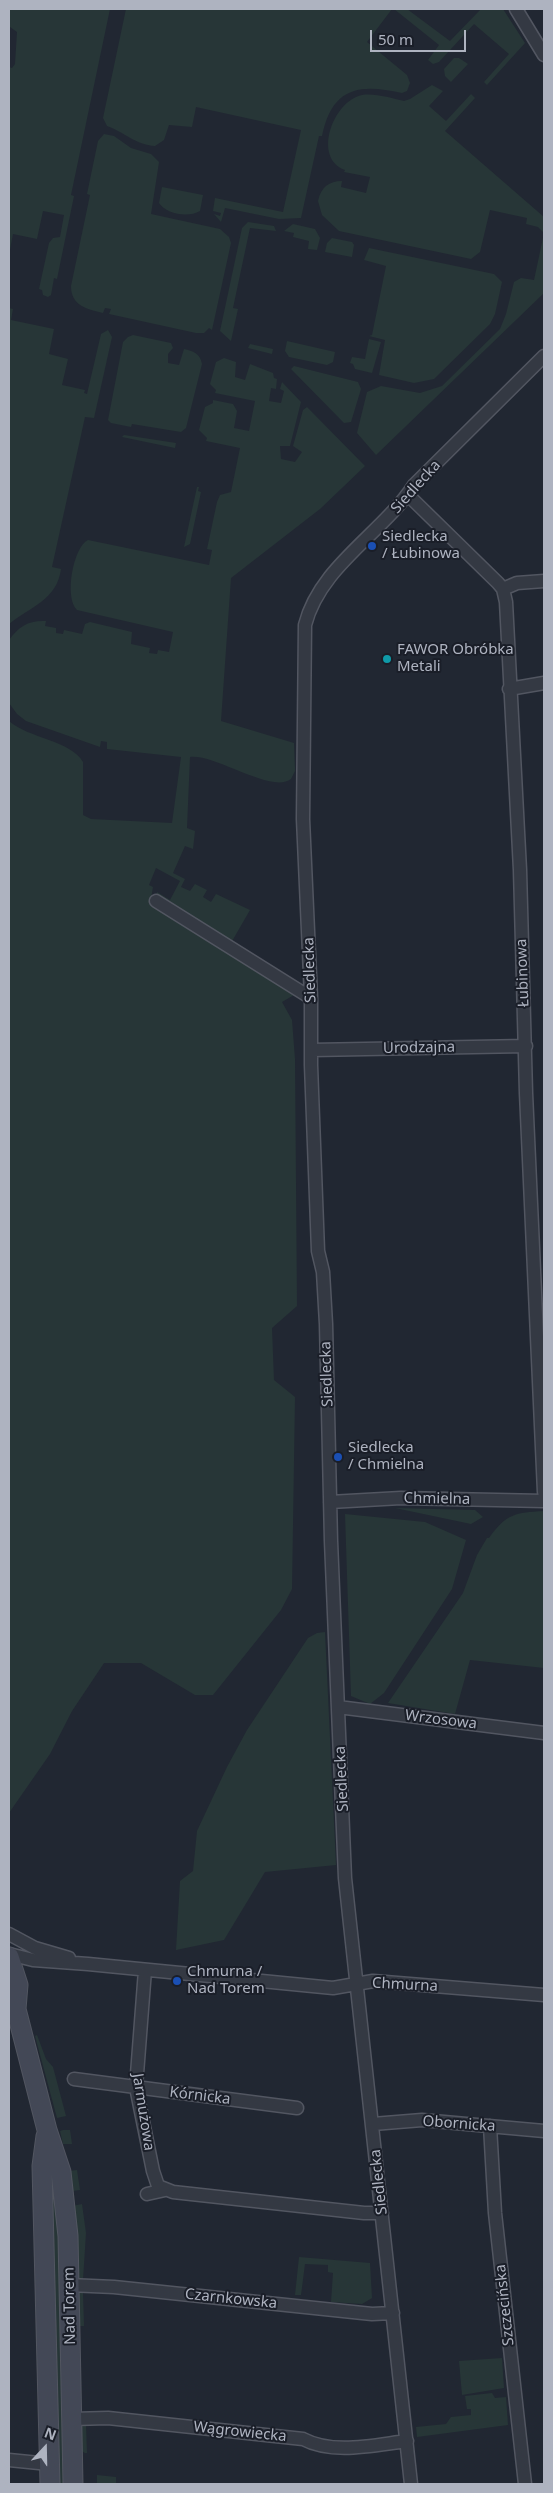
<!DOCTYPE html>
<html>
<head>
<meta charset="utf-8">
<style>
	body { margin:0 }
	#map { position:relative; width:553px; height:2493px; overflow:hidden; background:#212732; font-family:"Noto Sans",sans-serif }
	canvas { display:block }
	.frame { position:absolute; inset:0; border:10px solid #aeb3c0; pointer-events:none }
	.north { position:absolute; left:20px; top:2423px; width:50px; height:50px; -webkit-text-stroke:4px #1a1e28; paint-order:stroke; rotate:21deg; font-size:14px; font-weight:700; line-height:20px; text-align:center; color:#aeb3c0 }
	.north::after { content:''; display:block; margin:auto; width:18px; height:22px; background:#aeb3c0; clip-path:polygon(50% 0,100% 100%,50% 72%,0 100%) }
	.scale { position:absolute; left:370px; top:30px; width:96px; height:22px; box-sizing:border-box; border:2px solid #aeb3c0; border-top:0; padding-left:6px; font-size:15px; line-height:18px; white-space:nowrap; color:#aeb3c0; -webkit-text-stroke:4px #1a1e28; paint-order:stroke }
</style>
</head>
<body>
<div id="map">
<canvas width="553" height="2493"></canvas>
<div class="frame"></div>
<div class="north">N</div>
<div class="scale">50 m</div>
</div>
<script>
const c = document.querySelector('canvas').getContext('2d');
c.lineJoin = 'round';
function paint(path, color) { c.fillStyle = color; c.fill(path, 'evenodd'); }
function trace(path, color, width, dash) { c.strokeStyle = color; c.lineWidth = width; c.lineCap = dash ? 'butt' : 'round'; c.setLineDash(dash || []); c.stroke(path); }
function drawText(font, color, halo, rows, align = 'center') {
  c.font = font + ' "Noto Sans",sans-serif'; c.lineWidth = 4; c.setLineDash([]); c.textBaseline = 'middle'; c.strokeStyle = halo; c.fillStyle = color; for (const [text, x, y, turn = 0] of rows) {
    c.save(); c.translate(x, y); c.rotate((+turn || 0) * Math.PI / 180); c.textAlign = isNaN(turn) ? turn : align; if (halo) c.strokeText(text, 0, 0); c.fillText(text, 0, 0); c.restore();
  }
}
const green = new Path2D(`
	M9 9H110L71 195 74 196 57 279 54 278 51 295 48 297 43 295 42 290 39 289 49 243 53 238 60 237 64 215 43 211 37 239 13 234 9 255V67L12 68 15 64 17 32 10 27Z
	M126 9H392L367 42 407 75 410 83 407 91 402 93C358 83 332 88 322 136H319L301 218 279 219 225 208 221 222 214 214 220 216 221 213 213 211 215 198 283 212 301 130 196 107 192 127 169 125 164 140 155 146C136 145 124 132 107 126L103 118Z
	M394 9H407L450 41 481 9H503L525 43 487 85 484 82 509 54 474 24 439 62 433 64 428 60 439 45Z
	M454 58H459L468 64 451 82 445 76 444 69Z
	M432 85 443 91 429 106 446 121 471 94 475 98 445 131 544 217V293L376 455 357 433 367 392 381 386 420 393 442 386 500 329 506 314 514 282 521 278 534 280 544 233 538 227 526 224 527 218 490 210 480 252 471 259 339 231 322 215 318 201C321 187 329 181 342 181L341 187 366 193 370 177 344 172 345 170C312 158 333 101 362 95 375 93 391 98 404 101L410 99Z
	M104 134 114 136 131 148 151 154 159 162 151 214 220 229 229 237 231 243 212 330 209 328 204 333H196L109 314 111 309 105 308 103 313C87 309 71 306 71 286L90 195 87 194 98 141Z
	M162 187 203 195 200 211C188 218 166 214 159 203Z
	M248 222 274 226 276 231 250 228 233 308 238 309 231 341 220 331 242 228Z
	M293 224 315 229 320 238 317 250 308 249 309 241 293 237 294 233 284 231Z
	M332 238 352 242 354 245 352 257 325 252 327 243Z
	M369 248 494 274 502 282 495 314 490 324 434 379 414 383 379 375 385 340 369 336 372 335 386 266 364 260Z
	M9 308 13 309 11 320 54 329 49 354 68 359 62 385 85 390 84 393 87 394 101 334 108 330 112 337 94 418 85 417 52 567 61 569C57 600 30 607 9 624Z
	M133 335 171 343 173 348 168 354V363L179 365 184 349C193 351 200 353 202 364L186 428 181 432 132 424 131 427 111 423 108 420 123 342 128 337Z
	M369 339 381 342 372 373 355 369 353 364 350 363 352 357 365 359Z
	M287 341 335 352 333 362 327 365 289 357 285 351Z
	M250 344 273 349 272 354 248 348Z
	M224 358 236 362 235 377 245 380 250 364 273 373 274 378 277 379 276 389 271 388 269 401 281 403 284 391 280 389 282 382 301 402 290 446H280L281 459 295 462 302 452 293 446 303 410 307 407 365 466 320 509 231 578 221 721 294 743 295 771 291 779C271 794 216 754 190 757L187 828 195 831 193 849 185 846 173 873 185 879 181 887 190 891 195 884 207 890 203 897 211 902 216 894 250 910 231 943 156 899 157 892 170 900 180 881 156 868 149 885 153 887 151 899 294 995 282 1002 292 1020 295 1059 297 1306 272 1328 274 1380 295 1397 292 1589 281 1610 213 1695H195L141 1663H104L72 1711 50 1754 9 1813V721C28 738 72 741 83 762V815L91 819 172 823 181 757 107 749V742L101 741 100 747 26 721 17 714 9 703V640C19 626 29 620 46 621L45 626 56 628V633L63 634 64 630 82 634 85 624 90 622 132 632 131 644 150 648 149 653 157 654 158 650 169 652 173 632 77 610C64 598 73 547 88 540L209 565 212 550 207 549 217 502 220 495 231 492 240 448 206 441 207 438 199 430 205 407 213 403V400L233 404 237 411 234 428 249 431 255 401 215 393 216 390 210 384 216 362Z
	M294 366 358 382 361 389 351 422 344 423 291 369Z
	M124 435 176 443 175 448 122 437Z
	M197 487H199L198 491 201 492 190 544 184 547Z
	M395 1508 475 1510 483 1517 471 1524Z
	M544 1511V1668L470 1660 455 1714 388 1703 463 1593 477 1555 487 1538H489C507 1513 515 1513 544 1511Z
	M345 1514 425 1522 466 1540 452 1589 384 1693 370 1704 351 1696Z
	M325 1632 336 1865 265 1872 224 1940 176 1950 180 1881 193 1871 197 1831 227 1767 247 1730 308 1638 317 1633Z
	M37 2035 46 2059 53 2067 66 2116 57 2118 35 2036Z
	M63 2130H70L72 2144H63L60 2131Z
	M50 2156 59 2210 67 2484H56Z
	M77 2170 80 2190 72 2191 69 2171Z
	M82 2204 86 2233 83 2280 77 2277 72 2206Z
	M299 2257 370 2263 372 2298 362 2304 331 2302 333 2273 328 2272V2265L305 2264 301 2295H295Z
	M83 2292 84 2326H77V2294Z
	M502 2358 504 2388 462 2395 459 2361Z
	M492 2393 495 2398 506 2397 508 2425 417 2437 416 2427 446 2424 451 2417 471 2415V2409H467L465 2396Z
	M86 2425 87 2453H85L80 2450 81 2427Z
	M97 2475 116 2477V2484H97Z`);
const street = new Path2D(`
	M516 9 544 55
	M408 495 498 583 503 589 506 602 520 870 526 1093 544 1492
	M503 589 517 583 544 581
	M509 689 544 683
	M156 901 311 998
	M312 1050 526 1046
	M330 1502 401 1498 544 1501
	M338 1707 544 1733
	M9 1934 35 1948 69 1958
	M9 1954 33 1960 88 1964 333 1988 373 1981 544 1995
	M145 1970 136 2087 153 2171 158 2186 173 2192 364 2213H382
	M74 2079 297 2108
	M373 2124 422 2120 544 2131
	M490 2126 495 2213 525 2484
	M147 2194 165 2190
	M69 2285 114 2287 372 2314 393 2313
	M72 2419 108 2418 303 2439C333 2455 374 2445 407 2441
	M9 2460 49 2464
	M411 2484 345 1878 331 1541 326 1324 323 1272 318 1251 311 1065V998L303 819 305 625C320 566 382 534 414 485L544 356`);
const secondary = new Path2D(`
	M9 1957 18 1985 16 2009 47 2130 61 2172 68 2236 73 2484
	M46 2136 42 2166 50 2484`);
const markers = [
	[372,546,5,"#1a4fb4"],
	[387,659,5,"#0f9aa8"],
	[338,1457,5,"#1a4fb4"],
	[177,1981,5,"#1a4fb4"]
];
const streetNames = [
	["Siedlecka",416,487,-48],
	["Siedlecka",310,970,-92],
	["Łubinowa",523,973,-92],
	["Urodzajna",419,1048,-1],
	["Siedlecka",327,1374,-92],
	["Chmielna",437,1499,1],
	["Wrzosowa",441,1720,7],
	["Siedlecka",342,1779,-93],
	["Chmurna",405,1985,3],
	["Kórnicka",200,2096,7],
	["Jarmużowa",143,2112,81],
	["Obornicka",459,2124,4],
	["Siedlecka",379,2182,-96],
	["Czarnkowska",231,2299,6],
	["Szczecińska",505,2305,-96],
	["Nad Torem",70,2306,-91],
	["Wągrowiecka",240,2432,6]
];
const poiNames = [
	["Siedlecka",382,537],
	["/ Łubinowa",382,554],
	["FAWOR Obróbka",397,650],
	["Metali",397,667],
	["Siedlecka",348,1448],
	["/ Chmielna",348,1465],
	["Chmurna /",187,1972],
	["Nad Torem",187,1989]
];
paint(green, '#273637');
trace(street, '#525661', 15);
trace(secondary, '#525661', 21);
trace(street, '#343943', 12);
trace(secondary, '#434856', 19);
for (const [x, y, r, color] of markers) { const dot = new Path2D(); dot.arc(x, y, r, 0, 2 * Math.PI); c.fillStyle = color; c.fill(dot); trace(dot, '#1a1e28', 2); }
drawText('15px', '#aeb3c0', '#1a1e28', streetNames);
drawText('15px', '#aeb3c0', '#1a1e28', poiNames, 'left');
</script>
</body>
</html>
